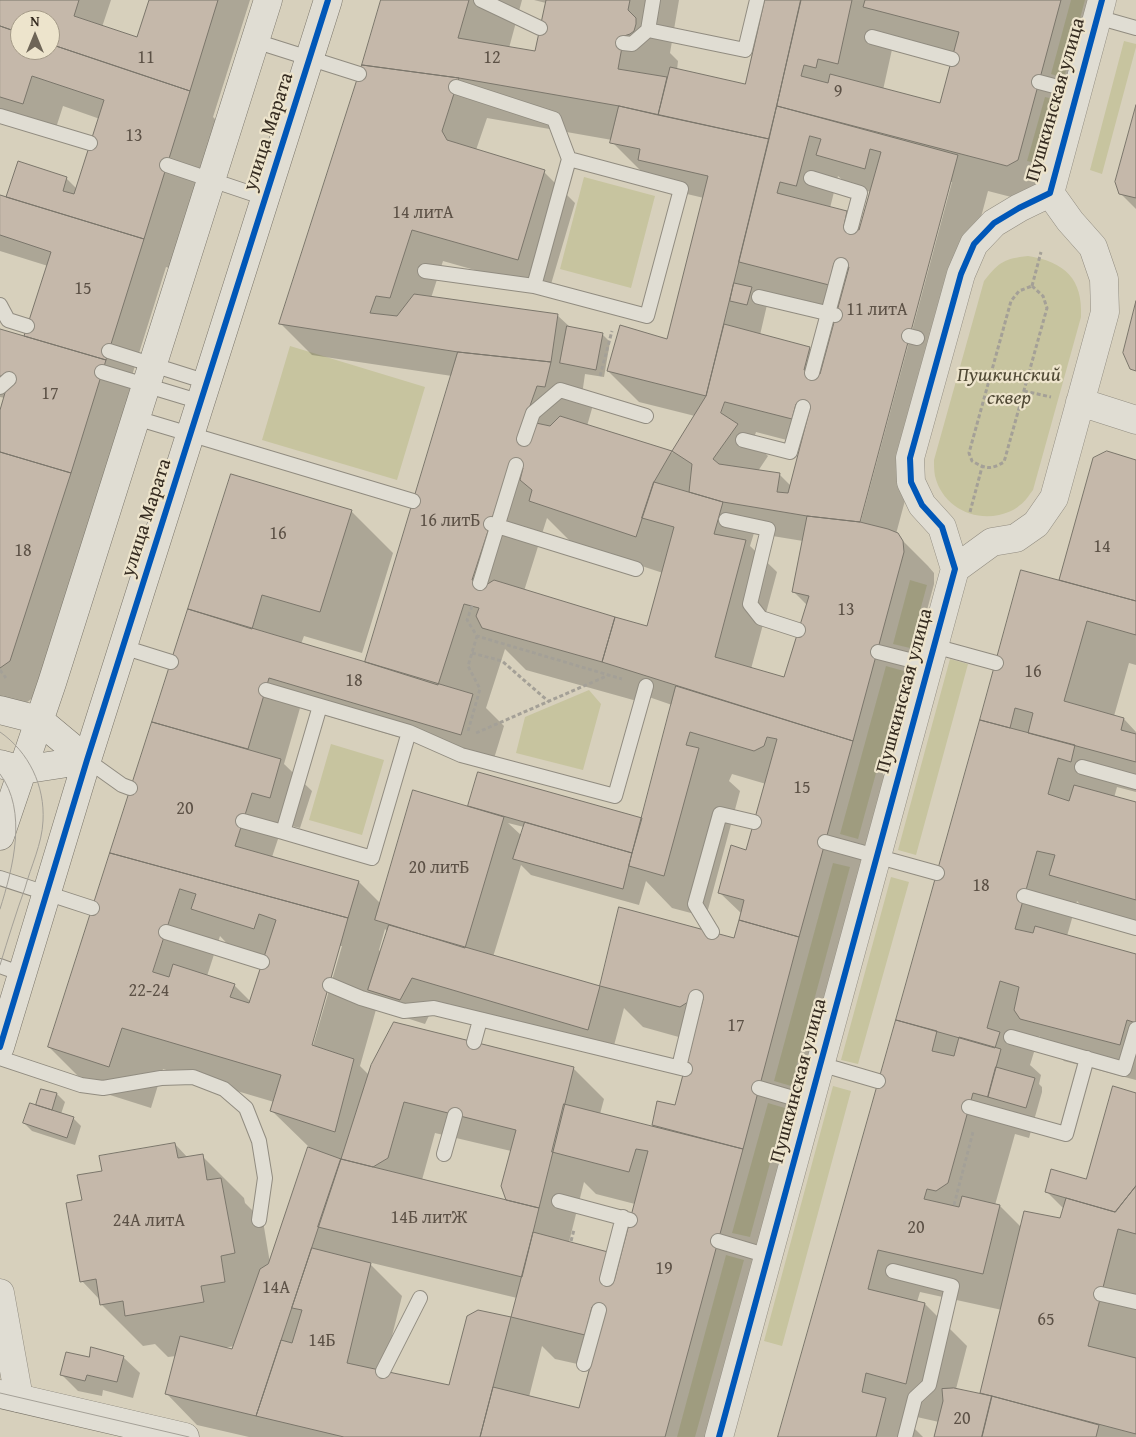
<!DOCTYPE html>
<html>
<head>
<meta charset="utf-8">
<style>
	body { margin:0 }
	#map { position:relative; width:1136px; height:1437px; overflow:hidden; background:#d7d0bc; font-family:"Gentium Book Plus",serif }
	canvas { display:block }
	.north { position:absolute; left:10px; top:10px; width:50px; height:50px; box-sizing:border-box; background:#ede4cc; border:1px solid #a49a88; border-radius:50%; rotate:0deg; font-size:14px; font-weight:700; line-height:20px; text-align:center; color:#362c21 }
	.north::after { content:''; display:block; margin:auto; width:18px; height:22px; background:#6e6557; clip-path:polygon(50% 0,100% 100%,50% 72%,0 100%) }
</style>
</head>
<body>
<div id="map">
<canvas width="1136" height="1437"></canvas>
<div class="north">N</div>
</div>
<script>
const c = document.querySelector('canvas').getContext('2d');
c.lineJoin = 'round';
function paint(path, color) { c.fillStyle = color; c.fill(path, 'evenodd'); }
function trace(path, color, width, dash) { c.strokeStyle = color; c.lineWidth = width; c.lineCap = dash ? 'butt' : 'round'; c.setLineDash(dash || []); c.stroke(path); }
function drawText(font, color, halo, rows, align = 'center') {
  c.font = font + ' "Gentium Book Plus",serif'; c.lineWidth = 4.5; c.setLineDash([]); c.textBaseline = 'middle'; c.strokeStyle = halo; c.fillStyle = color; for (const [text, x, y, turn = 0] of rows) {
    c.save(); c.translate(x, y); c.rotate((+turn || 0) * Math.PI / 180); c.textAlign = isNaN(turn) ? turn : align; if (halo) c.strokeText(text, 0, 0); c.fillText(text, 0, 0); c.restore();
  }
}
const green = new Path2D(`
	M1071 0H1085L1064 78 1051 74Z
	M1124 41 1136 44V47L1102 174 1090 170Z
	M1045 97 1058 100 1040 164 1027 161Z
	M584 177 655 196 631 288 560 269Z
	M1028 256C1065 262 1083 279 1081 317L1033 490C1029 495 1025 502 1020 505 1014 511 1006 513 999 515 971 521 942 505 935 476 934 471 934 465 934 460L984 281C1000 261 1004 259 1028 256Z
	M290 346 425 387 397 480 262 440Z
	M910 580 927 585 910 648 893 644Z
	M950 659 968 664 916 855 898 850Z
	M886 666 904 671 858 839 840 834Z
	M589 690 601 704 583 770 516 753 525 717Z
	M331 744 384 760 362 835 309 820Z
	M833 863 850 867 791 1086 774 1081Z
	M891 877 909 882 858 1064 841 1060Z
	M833 1086 851 1091 782 1346 764 1341Z
	M768 1103 785 1108 750 1237 732 1233Z
	M726 1255 744 1260 695 1437H677Z`);
const shadow = new Path2D(`
	M0 0H111L102 27 138 38 150 0H250L213 117 220 124 175 270 166 267 129 385 136 392 41 692 19 708 0 703V414L5 398 0 397V330L25 338 48 266 0 251V196L7 198 66 178 77 189 100 119 63 106 54 134 0 117ZM20 20H50V50H20Z
	M383 0H522L509 48 536 53 546 3 534 0H679L670 53 678 61 677 70 746 85 767 0H1115L1050 207 988 191 896 534 928 566 934 573V584L883 774 894 785 718 1437H249L197 1425 166 1393 176 1356 168 1357 155 1344 143 1346 101 1304 100 1300 82 1281 83 1201 103 1172 175 1144 188 1158 202 1156 244 1198 245 1203 263 1221 270 1263 309 1147 272 1111 274 1102 163 1069 151 1108 91 1089 49 1047 232 475 351 511 393 553 362 653 304 636 301 644 366 663 452 376 312 355 281 324ZM895 36 953 60 941 105 883 90ZM487 118 612 140V142L643 173 670 190 704 198 668 341 608 371 639 402 695 416 672 453 587 426 593 405 582 395 585 374 604 377 610 342 602 334 571 328 557 315 431 298 443 261 549 291 575 203 544 172 476 150ZM838 176 849 186 871 192 861 227 847 213 830 208ZM950 182H952L859 528 857 527ZM770 292 839 310 825 363 809 348 760 335ZM756 432 802 444 791 486 780 475 758 471 768 456 753 441ZM547 518 572 543 663 573 648 628 524 591ZM754 533 803 541 793 591 807 605 785 679 751 669 777 572 750 546ZM505 649 526 670 644 703 646 696 672 705 642 820 479 773 469 808 381 904 359 882 272 857 283 824 300 828 312 791 284 764 300 708 492 765 504 726 486 708ZM732 774 766 784 747 851 720 893 742 914 735 940 620 909 601 987 493 957 521 865 531 875 639 905 646 881 672 908 706 917 740 791 729 781ZM508 823 524 827 522 836ZM385 929 388 932 381 953 379 950ZM220 936 234 951 264 961 251 1002 234 985 207 976ZM339 946H342L311 1052 309 1051ZM379 999 394 1014 425 1024 436 1001 612 1053 624 1008 643 1027 693 1041 676 1107 658 1103 652 1127 600 1114 604 1099 573 1068 369 1075 360 1066ZM435 1133 511 1151 508 1202 422 1180ZM584 1182 596 1194 635 1204 620 1265 607 1253 569 1242ZM368 1262 517 1298 512 1318 478 1311 450 1387 383 1372 402 1296ZM235 1346 233 1351 222 1348ZM542 1346 555 1359 591 1367 580 1410 529 1397Z
	M1136 111V209L1120 193Z
	M1094 459 1136 461V665L1129 663 1114 716 1124 719 1136 732V792L1117 787 1114 798 1136 804V929L1092 917 1077 901 1067 936 1136 955V1080L1064 1061 1039 1036 1030 1065 1041 1075 1039 1084 1042 1087V1092L1029 1138 1015 1134 995 1205 1000 1206 1022 1228 1061 1219 1064 1209 1046 1191 1087 1180 1136 1094V1437H935L939 1422 908 1415 907 1421 923 1437H780L1022 572 1060 582ZM920 1292 1002 1310 981 1395 956 1389 967 1346 925 1304 917 1302Z
	M57 1094 65 1102 61 1114 73 1118 81 1126 75 1145 32 1131 24 1123 37 1107Z
	M123 1357 140 1373 133 1398 103 1390 102 1396 78 1391 61 1374 90 1359Z`);
const building = new Path2D(`
	M0 0H79L74 16 137 37 149 0H218L190 91 50 44V20H20V33L0 26Z
	M381 0H469L458 38 535 51 546 0H630L628 10 636 18V24L634 31 630 34 624 36 618 69 667 77 658 115 619 106 459 78 362 65Z
	M765 0H801L769 139 658 115 670 67 745 84Z
	M801 0H852L838 64 818 59 816 68 804 65 801 76 828 83 830 74 940 103 959 32 863 7 865 0H1061L1018 160 1007 166 777 106Z
	M0 26 20 33V50H50V44L190 91 144 239 6 197 18 161 67 177 63 191 74 194 104 100 32 76 23 104 0 97Z
	M362 65 459 78 442 131 447 140 545 170 518 260 412 230 390 298 376 296 370 313 397 316 414 294 558 314 551 362 458 352 279 324Z
	M1136 105V198L1119 194 1115 182Z
	M619 106 769 139 706 396 607 371 620 325 667 339 708 176 638 160 640 149 610 143Z
	M777 106 958 155 860 522 807 516 723 502 689 492 692 464 672 451 706 396 724 324 810 347 804 370 820 374 849 267 834 263 829 285 739 262ZM810 136 821 139 816 155 865 169 870 149 881 152 859 230 844 226 847 211 777 193 780 182 796 186ZM725 402 792 419 796 404 810 408 788 493 777 492 780 473 719 464 713 459 738 424 721 413Z
	M0 195 144 239 106 360 24 336 51 252 0 235Z
	M734 283 752 287 747 305 730 301Z
	M1136 301V371L1130 369 1123 353Z
	M567 326 603 333 596 370 560 363Z
	M0 329 106 360 71 473 0 452V410L9 379 0 376Z
	M458 352 551 362 545 387 537 386 519 437 536 423 550 426 560 416 672 451 654 482 636 537 529 501 532 490 520 480 523 468 510 464 472 580 486 585 494 580 615 617 602 662 482 628 476 616 479 608 464 604 438 685 365 662Z
	M1107 451 1136 460V601L1059 580 1093 458Z
	M0 452 71 473 10 661 0 668Z
	M231 474 352 510 320 612 262 595 252 629 188 609Z
	M654 482 723 502 714 534 746 540 715 657 784 677 809 596 792 592 807 516 860 522 888 529 898 533 903 541 904 552 853 741 602 662 615 617 647 626 674 527 642 518Z
	M1021 570 1136 601V635L1087 621 1064 701 1124 718 1121 730 1136 734V762L1028 733 1033 713 1015 708 1010 728 980 720Z
	M188 609 473 694 461 735 269 678 248 749 152 722Z
	M676 686 853 741 799 937 739 920 744 900 718 893 731 845 746 850 777 739 767 737 764 746 754 751 690 732 686 745 699 748 664 876 629 866Z
	M980 720 1075 745 1071 762 1058 758 1048 794 1069 801 1074 785 1136 802V900L1049 875 1055 855 1037 851 1015 929 1033 933 1035 926 1136 954V1023L1127 1020 1120 1045 1020 1019 1014 1010 1019 987 1000 981 987 1028 1000 1032 995 1048 896 1020Z
	M152 722 281 759 270 798 252 793 235 846 359 881 348 918 110 853Z
	M478 772 642 818 632 853 468 806Z
	M413 790 504 817 465 948 375 920Z
	M525 822 632 853 623 889 513 859Z
	M110 853 348 918 312 1045 354 1059 335 1132 270 1111 281 1075 122 1028 109 1067 48 1047ZM180 889 196 894 191 909 254 929 259 914 276 920 249 1003 230 997 235 984 173 964 169 977 153 972Z
	M619 907 734 938 739 920 799 937 743 1149 652 1125 657 1101 675 1105 703 999 696 997 680 1007 600 986Z
	M389 925 600 986 588 1030 412 978 400 1000 368 990Z
	M896 1020 937 1031 932 1051 954 1056 959 1037 1001 1049 988 1097 973 1093 948 1183 936 1191 927 1189 924 1199 959 1207 962 1196 1000 1205 983 1274 878 1250 868 1289 925 1303 906 1384 866 1373 862 1392 886 1398 876 1437H778Z
	M394 1022 574 1067 539 1208 506 1200 501 1186 516 1130 404 1102 388 1158 373 1167 341 1159 371 1065Z
	M996 1067 1035 1078 1026 1108 988 1097Z
	M1113 1086 1136 1093V1186L1115 1212 1045 1192 1051 1169 1086 1179Z
	M41 1089 57 1093 52 1110 36 1105Z
	M30 1103 74 1117 67 1138 23 1123Z
	M564 1104 743 1149 665 1437H480L493 1387 579 1408 605 1311 592 1307 585 1335 511 1317 533 1232 608 1252 601 1278 614 1281 648 1151 636 1149 629 1172 552 1152Z
	M175 1143 178 1158 203 1154 207 1180 221 1178 235 1253 221 1256 225 1282 201 1286 204 1302 125 1316 123 1301 100 1305 96 1279 80 1282 66 1203 82 1200 77 1175 102 1171 99 1156Z
	M308 1147 341 1159 256 1416 165 1394 180 1336 232 1349 260 1269 268 1264Z
	M341 1159 539 1208 522 1277 318 1227Z
	M1136 1186V1234L1118 1229 1088 1346 1136 1358V1434L980 1393 1024 1211 1060 1218 1066 1198 1115 1212Z
	M312 1248 371 1263 347 1363 449 1385 467 1316 478 1310 511 1317 480 1437H344L256 1416 281 1340 292 1343 302 1310 292 1308Z
	M91 1347 124 1356 117 1382 87 1375 85 1381 60 1375 66 1352 89 1357Z
	M954 1388 992 1396 982 1437H934L943 1401 942 1389Z
	M992 1396 1099 1425 1096 1437H982Z`);
const path = new Path2D(`
	M1032 286 1043 296 1047 308 1004 462C990 470 986 469 972 461L969 453 1011 301 1019 291Z
	M1032 286 1041 252
	M964 375 988 382
	M600 376 612 331
	M1024 391 1051 397
	M970 512 982 467
	M472 606 467 620 477 636 622 679
	M472 653 502 661 548 701
	M0 670 6 678
	M468 731 480 689 468 666 477 636
	M476 733 609 675
	M954 1205 973 1132
	M571 1241 574 1230`);
const lane = new Path2D(`
	M481 0 540 28
	M1097 17 1136 28
	M648 30 653 0
	M872 37 952 59
	M255 41 359 74
	M623 43 632 44 648 30 745 50 757 0
	M1039 82 1077 92
	M456 87 554 119 569 159 534 286
	M0 116 90 143
	M167 165 265 198
	M811 178 860 193 851 227
	M425 271 534 286 647 316 681 189 569 159
	M759 297 835 315
	M0 305 8 320 27 326
	M909 336 917 338
	M109 351 207 382
	M102 372 201 402
	M812 373 841 265
	M0 387 9 379
	M136 418 413 501
	M524 439 533 413 560 390 646 416
	M743 440 790 452 803 407
	M726 520 768 529 750 604 761 618 798 630
	M491 524 636 569
	M480 583 516 465
	M934 646 996 663
	M123 647 171 662
	M878 652 929 665
	M266 690 409 732 461 755 615 796 646 686
	M320 706 283 832 372 858 409 732
	M87 760 122 785 130 788
	M1082 767 1136 782
	M243 821 283 832
	M825 842 937 873
	M0 878 92 908
	M1024 896 1136 928
	M166 932 262 962
	M712 932 695 904 720 814 754 822
	M0 966 22 974
	M330 985 361 998 404 1011 434 1008 685 1069
	M1011 1037 1124 1069 1136 1029
	M474 1042 480 1020
	M0 1058 81 1085 103 1088 161 1078 193 1077 224 1089 246 1108 259 1141 265 1178 259 1220
	M820 1064 878 1081
	M679 1067 696 997
	M759 1088 810 1103
	M969 1107 1066 1134 1087 1058
	M444 1154 455 1115
	M559 1201 630 1220
	M718 1241 768 1256
	M893 1271 952 1286 929 1385 915 1398 905 1437
	M607 1279 623 1217
	M1101 1294 1136 1302
	M584 1364 599 1310
	M383 1371 420 1298`);
const street = new Path2D(`
	M1080 402 1136 420
	M955 569 992 542 1016 538 1036 524 1054 498 1105 312 1104 279 1093 247 1070 221 1050 193
	M0 1293 19 1398
	M719 1437 955 569 942 527 922 505 911 482 910 458 961 274 974 244 994 223 1019 208 1050 193 1102 0`);
const secondary = new Path2D(`
	M0 710 39 720 87 760
	M0 764 22 770 87 760
	M0 836 52 683 268 0
	M0 1047 87 760 328 0
	M0 1394 185 1437`);
const tram = new Path2D(`
	M0 732C29 752 45 786 43 821 42 844 31 866 25 888 16 913 8 939 0 965
	M0 774C28 811 13 868 0 909
	M0 1393 189 1437`);
const cycleway = new Path2D(`
	M0 1047 87 760 328 0
	M719 1437 955 569 942 527 922 505 911 482 910 458 961 274 974 244 994 223 1019 208 1050 193 1102 0`);
const numberNames = [
	["11",146,58],
	["12",492,58],
	["9",838,92],
	["13",134,136],
	["14 литА",423,213],
	["15",83,289],
	["11 литА",877,310],
	["17",50,394],
	["16 литБ",450,521],
	["16",278,534],
	["14",1102,547],
	["18",23,551],
	["13",846,610],
	["16",1033,672],
	["18",354,681],
	["15",802,788],
	["20",185,809],
	["20 литБ",439,868],
	["18",981,886],
	["22-24",149,991],
	["17",736,1026],
	["14Б литЖ",429,1218],
	["24А литА",149,1221],
	["20",916,1228],
	["19",664,1269],
	["14А",276,1288],
	["65",1046,1320],
	["14Б",322,1341],
	["20",962,1419]
];
const streetNames = [
	["Пушкинская улица",1056,100,-74],
	["улица Марата",269,132,-72],
	["улица Марата",147,518,-72],
	["Пушкинская улица",905,691,-75],
	["Пушкинская улица",799,1081,-75]
];
const parkNames = [
	["Пушкинский",1009,376],
	["сквер",1009,399]
];
paint(green, '#c7c49f');
paint(shadow, '#0003');
paint(building, '#c5b8aa');
trace(building, '#7b766b', 1);
trace(lane, '#918c80', 16);
trace(street, '#918c80', 29);
trace(secondary, '#7b766b', 29);
trace(path, '#a4a097', 3, [4, 2.5]);
trace(lane, '#e0ddd3', 14);
trace(street, '#e0ddd3', 28);
trace(secondary, '#e0ddd3', 28);
trace(tram, '#a4a097', 1);
trace(cycleway, '#0057b8', 6);
drawText('18px', '#5c5146', null, numberNames);
drawText('20px', '#362c21', '#ede4cc', streetNames);
drawText('italic 20px', '#504935', '#ede4cc', parkNames);
</script>
</body>
</html>
